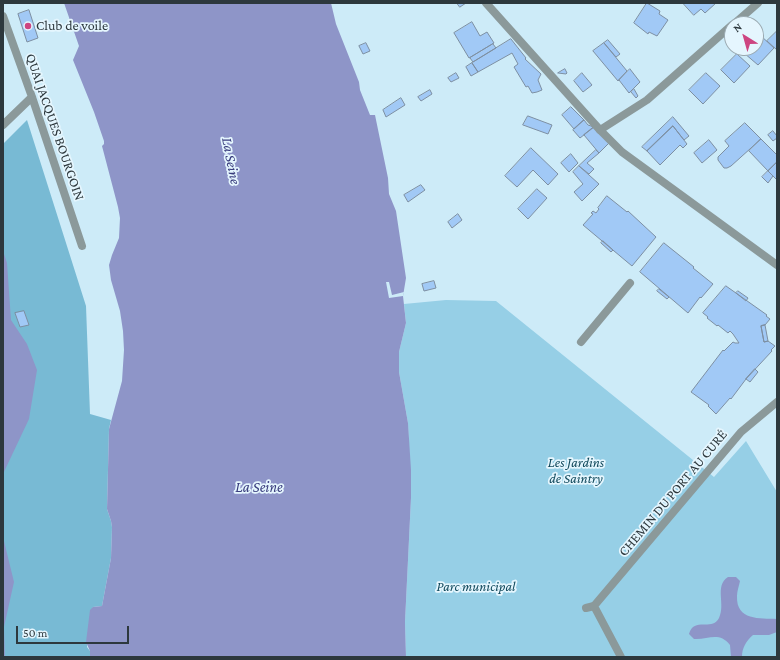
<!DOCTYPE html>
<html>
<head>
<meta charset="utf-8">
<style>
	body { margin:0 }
	#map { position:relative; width:780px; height:660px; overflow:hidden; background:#cdebf8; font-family:"Crimson Pro",serif }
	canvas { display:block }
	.frame { position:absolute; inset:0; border:4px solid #2d383d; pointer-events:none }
	.north { position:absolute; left:724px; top:16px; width:40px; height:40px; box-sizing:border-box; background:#e5f6fe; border:1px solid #9baab1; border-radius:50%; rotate:323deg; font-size:11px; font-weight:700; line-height:16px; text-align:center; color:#2d383d }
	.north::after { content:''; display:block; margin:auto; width:14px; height:18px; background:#cd4581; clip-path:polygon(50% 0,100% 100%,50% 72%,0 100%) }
	.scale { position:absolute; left:16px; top:626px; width:113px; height:18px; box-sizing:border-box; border:2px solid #2d383d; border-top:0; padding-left:5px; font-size:12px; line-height:14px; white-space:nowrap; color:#2d383d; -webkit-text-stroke:3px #e5f6fe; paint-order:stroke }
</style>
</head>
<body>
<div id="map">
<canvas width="780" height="660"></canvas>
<div class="frame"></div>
<div class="north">N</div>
<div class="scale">50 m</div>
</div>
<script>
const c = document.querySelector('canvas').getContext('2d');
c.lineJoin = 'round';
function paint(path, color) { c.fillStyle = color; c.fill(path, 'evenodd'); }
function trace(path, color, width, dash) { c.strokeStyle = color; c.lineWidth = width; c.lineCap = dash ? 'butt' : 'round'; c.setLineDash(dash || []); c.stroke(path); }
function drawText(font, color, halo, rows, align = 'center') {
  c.font = font + ' "Crimson Pro",serif'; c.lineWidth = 3.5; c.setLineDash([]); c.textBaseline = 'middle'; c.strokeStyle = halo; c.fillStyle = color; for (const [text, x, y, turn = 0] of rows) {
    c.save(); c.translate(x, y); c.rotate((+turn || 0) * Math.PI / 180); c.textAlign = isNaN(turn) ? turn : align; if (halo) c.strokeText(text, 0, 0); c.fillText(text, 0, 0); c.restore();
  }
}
const green = new Path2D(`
	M446 300 496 301 714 477 746 441 777 492V657H406L405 622 411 498 408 423 399 372V352L406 323 404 304Z`);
const forest = new Path2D(`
	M27 120 86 306 90 414 111 420 109 429 107 509 111 521 112 527 111 558 102 606 93 607 87 647 90 651V657H3V144Z`);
const water = new Path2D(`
	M64 3H331L336 24 359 82 360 90 370 115H375L388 178 389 194 396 211 406 278 403 296 406 323 399 352V372L408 423 411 470V498L405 622 406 657H90V651L86 642 90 610 93 607 102 606 111 558 112 527 111 521 107 509 109 429 122 381 124 350 123 331 120 311 111 280 109 265 112 255 119 238 120 218 118 207 102 146 104 144V141L94 112 73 60 79 46Z
	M3 251 7 263 11 320 27 344 37 370 29 419 3 474Z
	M3 537 14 582 4 627 5 657H3Z
	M728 577H736L740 581C739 586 737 591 737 596 736 621 760 618 777 619V632L769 635H753C746 641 742 648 742 657H731L730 645C719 631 708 640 694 639L689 634C694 616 712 632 719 618 726 604 714 586 728 577Z`);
const pier = new Path2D(`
	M386 282H389L392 295 404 292 403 296 389 298Z`);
const building = new Path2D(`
	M457 3H466L460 7Z
	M647 3 660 11 659 14 668 20 657 36 649 32 648 34 634 23Z
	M683 3H716L705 13 701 9 694 15Z
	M29 10 38 38 27 42 18 14Z
	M472 22 480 36 487 32 494 43 469 58 454 33Z
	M777 31V50L767 41Z
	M760 35 774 48 758 65 744 53 749 48H756V40Z
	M511 39 526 58 525 59 541 74 538 80 542 90 537 92 532 93 528 86 526 87 514 67 518 64 512 53 478 72 472 63Z
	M608 40 620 54 616 57 604 43Z
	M366 43 370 51 363 54 359 46Z
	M604 43 627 71 618 81 593 51Z
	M493 44 496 48 473 62 470 58Z
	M737 54 750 66 734 83 721 70Z
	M472 63 478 72 471 76 466 67Z
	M565 69 567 73 566 74 558 73Z
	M630 69 640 82 629 93 619 80Z
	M456 73 459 78 451 82 448 78Z
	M582 73 592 85 583 92 574 81Z
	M706 73 720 86 703 104 689 90Z
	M634 89 638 96 636 98 631 92Z
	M430 90 432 94 421 101 418 97Z
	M401 98 405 105 386 117 383 110Z
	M571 107 584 120 574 129 562 115Z
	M528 116 552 125 548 134 523 125Z
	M673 117 689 136 684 140 673 126 647 151 642 147Z
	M584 120 588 125 594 127 580 138 573 130Z
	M745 123 761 139 731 166 727 168H724L718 160V157L729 146 725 141Z
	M673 126 687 144 683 148 680 145 660 165 647 151Z
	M594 127 609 143 599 153 584 135Z
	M773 131 777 136V138L773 141 768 135Z
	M761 139 777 155V162L768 171 749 151Z
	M709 140 717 150 702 163 694 153Z
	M531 148 558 174 548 185 533 170 517 187 505 176Z
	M596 150 599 153 587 163 594 169 589 174 579 166Z
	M571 154 578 163 569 172 561 163Z
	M777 162V180L768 171Z
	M579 166 599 184 582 201 574 192 583 184 573 172Z
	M768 171 773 176 768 183 762 177Z
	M421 185 425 190 408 202 404 195Z
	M537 189 547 198 528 219 518 209Z
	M607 196 627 212 628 211 656 237 632 266 583 225 593 214 591 213 593 211 596 213 599 209 598 208Z
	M458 214 462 220 452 228 448 222Z
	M603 241 613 250 611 252 601 243Z
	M664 243 694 267 693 268 713 284 701 298 700 297 688 313 640 272Z
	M434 281 436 288 424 291 422 284Z
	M726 286 767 315 766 316 770 319 765 325 761 326 764 342 768 341 775 346 771 350 772 351 746 379 731 399 730 398 716 414 708 406 709 405 691 392 723 350 724 351 733 342 735 343H739L733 334 730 331 728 333 718 325 717 326 707 318 708 317 703 313Z
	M659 289 669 297 667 299 657 291Z
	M738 291 748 298 746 301 736 293Z
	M24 311 29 325 20 327 15 313Z
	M765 325 768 341 764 342 761 326Z
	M755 369 758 372 750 382 746 379Z`);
const service = new Path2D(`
	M581 342 630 283
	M586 608 594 606`);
const minor = new Path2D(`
	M3 16 32 97 82 246
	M734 24 758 3
	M3 125 32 97
	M600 130 647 100 732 25
	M621 657 594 606 741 432 777 402`);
const tertiary = new Path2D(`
	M486 3 600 130 622 152 777 265`);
const markers = [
	[28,26,4,"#cd4581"]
];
const poiNames = [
	["Club de voile",36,26]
];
const streetNames = [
	["QUAI JACQUES BOURGOIN",55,127,71],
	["CHEMIN DU PORT AU CURÉ",673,493,-50]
];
const parkNames = [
	["Les Jardins",576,463],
	["de Saintry",576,479],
	["Parc municipal",476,587]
];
const waterNames = [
	["La Seine",231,161,79],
	["La Seine",259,487]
];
paint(green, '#96cfe6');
paint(forest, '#78bad4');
paint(water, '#8e95c8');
paint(pier, '#cdebf8');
paint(building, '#a1c9f6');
trace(building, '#7d8fa2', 1);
trace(service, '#8b999a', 8);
trace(minor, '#8b999a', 8);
trace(tertiary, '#8b999a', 8);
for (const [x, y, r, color] of markers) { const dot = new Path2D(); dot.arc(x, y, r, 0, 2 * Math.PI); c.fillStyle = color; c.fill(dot); trace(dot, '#e5f6fe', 1.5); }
drawText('14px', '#2d383d', '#e5f6fe', poiNames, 'left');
drawText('14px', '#2d383d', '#e5f6fe', streetNames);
drawText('italic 14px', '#11495c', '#e5f6fe', parkNames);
drawText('italic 15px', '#393d7d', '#e5f6fe', waterNames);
</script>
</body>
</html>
